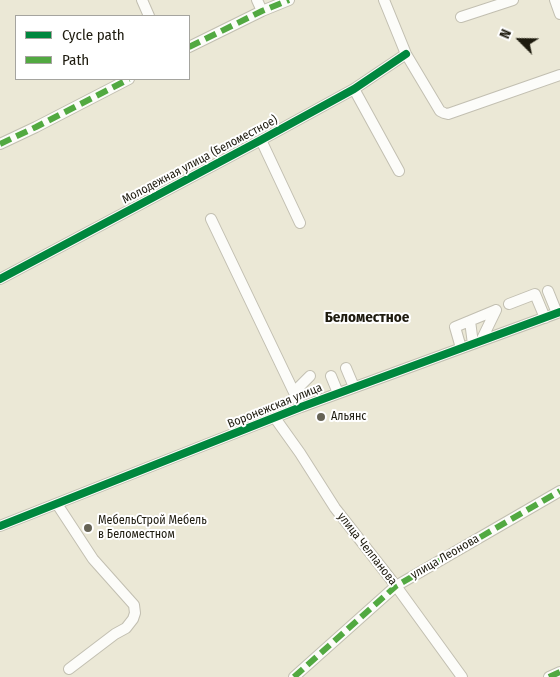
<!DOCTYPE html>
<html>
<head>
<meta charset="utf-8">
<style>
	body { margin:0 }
	#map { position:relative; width:560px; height:677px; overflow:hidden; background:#ebe8d6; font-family:"Fira Sans Condensed",sans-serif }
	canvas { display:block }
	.legend { position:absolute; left:15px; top:15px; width:175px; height:65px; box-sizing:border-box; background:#fff; border:1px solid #a5a49f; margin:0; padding:6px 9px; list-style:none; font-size:15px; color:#1e1b0f }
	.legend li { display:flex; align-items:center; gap:10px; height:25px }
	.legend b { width:25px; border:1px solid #a5a49f }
	.north { position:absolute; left:495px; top:15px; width:50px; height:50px; -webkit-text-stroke:4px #fff; paint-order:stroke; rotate:293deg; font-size:14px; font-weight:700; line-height:20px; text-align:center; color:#1e1b0f }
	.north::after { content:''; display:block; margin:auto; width:18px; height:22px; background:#1e1b0f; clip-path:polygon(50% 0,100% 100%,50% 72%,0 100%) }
</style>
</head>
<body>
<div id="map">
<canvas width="560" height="677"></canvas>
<ul class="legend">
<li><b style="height:6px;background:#00873e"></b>Cycle path</li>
<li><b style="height:6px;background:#52a941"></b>Path</li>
</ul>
<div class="north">N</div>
</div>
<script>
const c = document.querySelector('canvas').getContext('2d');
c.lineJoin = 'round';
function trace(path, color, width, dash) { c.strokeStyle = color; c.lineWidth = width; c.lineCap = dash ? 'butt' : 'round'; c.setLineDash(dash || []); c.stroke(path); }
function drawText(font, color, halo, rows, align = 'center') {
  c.font = font + ' "Fira Sans Condensed",sans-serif'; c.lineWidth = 4; c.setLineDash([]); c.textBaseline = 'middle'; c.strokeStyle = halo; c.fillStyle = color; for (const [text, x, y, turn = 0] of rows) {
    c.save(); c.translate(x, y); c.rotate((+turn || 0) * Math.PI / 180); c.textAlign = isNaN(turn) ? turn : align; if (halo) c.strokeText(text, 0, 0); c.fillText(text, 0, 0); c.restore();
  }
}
const minor = new Path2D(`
	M142 0 149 16
	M257 0 262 11
	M384 0 406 54 440 111 444 113 448 114 560 75
	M555 0 560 14
	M461 17 513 0
	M189 47 262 11 289 0
	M354 89 399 171
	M261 140 300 223
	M0 144 36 127 129 79
	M211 219 301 407
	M0 279 261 140 354 89 406 54
	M548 291 557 313
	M509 304 535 294 545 318
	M470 321 473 344
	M481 341 496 310
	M461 348 455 327 496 310
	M346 368 354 387
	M331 376 338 393
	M294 392 310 376
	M275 418 300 453 335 508 396 586 462 677
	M57 504 93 559 134 605 135 613 133 619 126 628 115 634 69 669
	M0 526 301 407 560 312
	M294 677 396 586 560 491
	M549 677 560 672`);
const quiet = new Path2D(`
	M189 47 262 11 289 0
	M0 144 36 127 129 79
	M294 677 396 586 560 491
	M549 677 560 672`);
const cycleway = new Path2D(`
	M0 279 261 140 354 89 406 54
	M0 526 301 407 560 312`);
const markers = [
	[321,417,5,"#666355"],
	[88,528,5,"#666355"]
];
const streetNames = [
	["Молодежная улица (Беломестное)",200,160,-28],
	["Воронежская улица",275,406,-22],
	["улица Челпанова",367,549,52],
	["улица Леонова",445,557,-30]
];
const poiNames = [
	["Альянс",331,417],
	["МебельСтрой Мебель",98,521],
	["в Беломестном",98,535]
];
const quarterNames = [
	["Беломестное",367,318]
];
trace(minor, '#c2bfb1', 12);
trace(minor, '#fcfcf9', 10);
trace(quiet, '#52a941', 6, [12, 6]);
trace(cycleway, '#00873e', 8);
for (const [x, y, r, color] of markers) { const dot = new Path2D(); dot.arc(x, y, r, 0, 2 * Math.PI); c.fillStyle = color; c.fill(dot); trace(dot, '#fff', 2); }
drawText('12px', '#1e1b0f', '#fff', streetNames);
drawText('12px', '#1e1b0f', '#fff', poiNames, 'left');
drawText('bold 15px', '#1e1b0f', '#fff', quarterNames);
</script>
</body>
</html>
